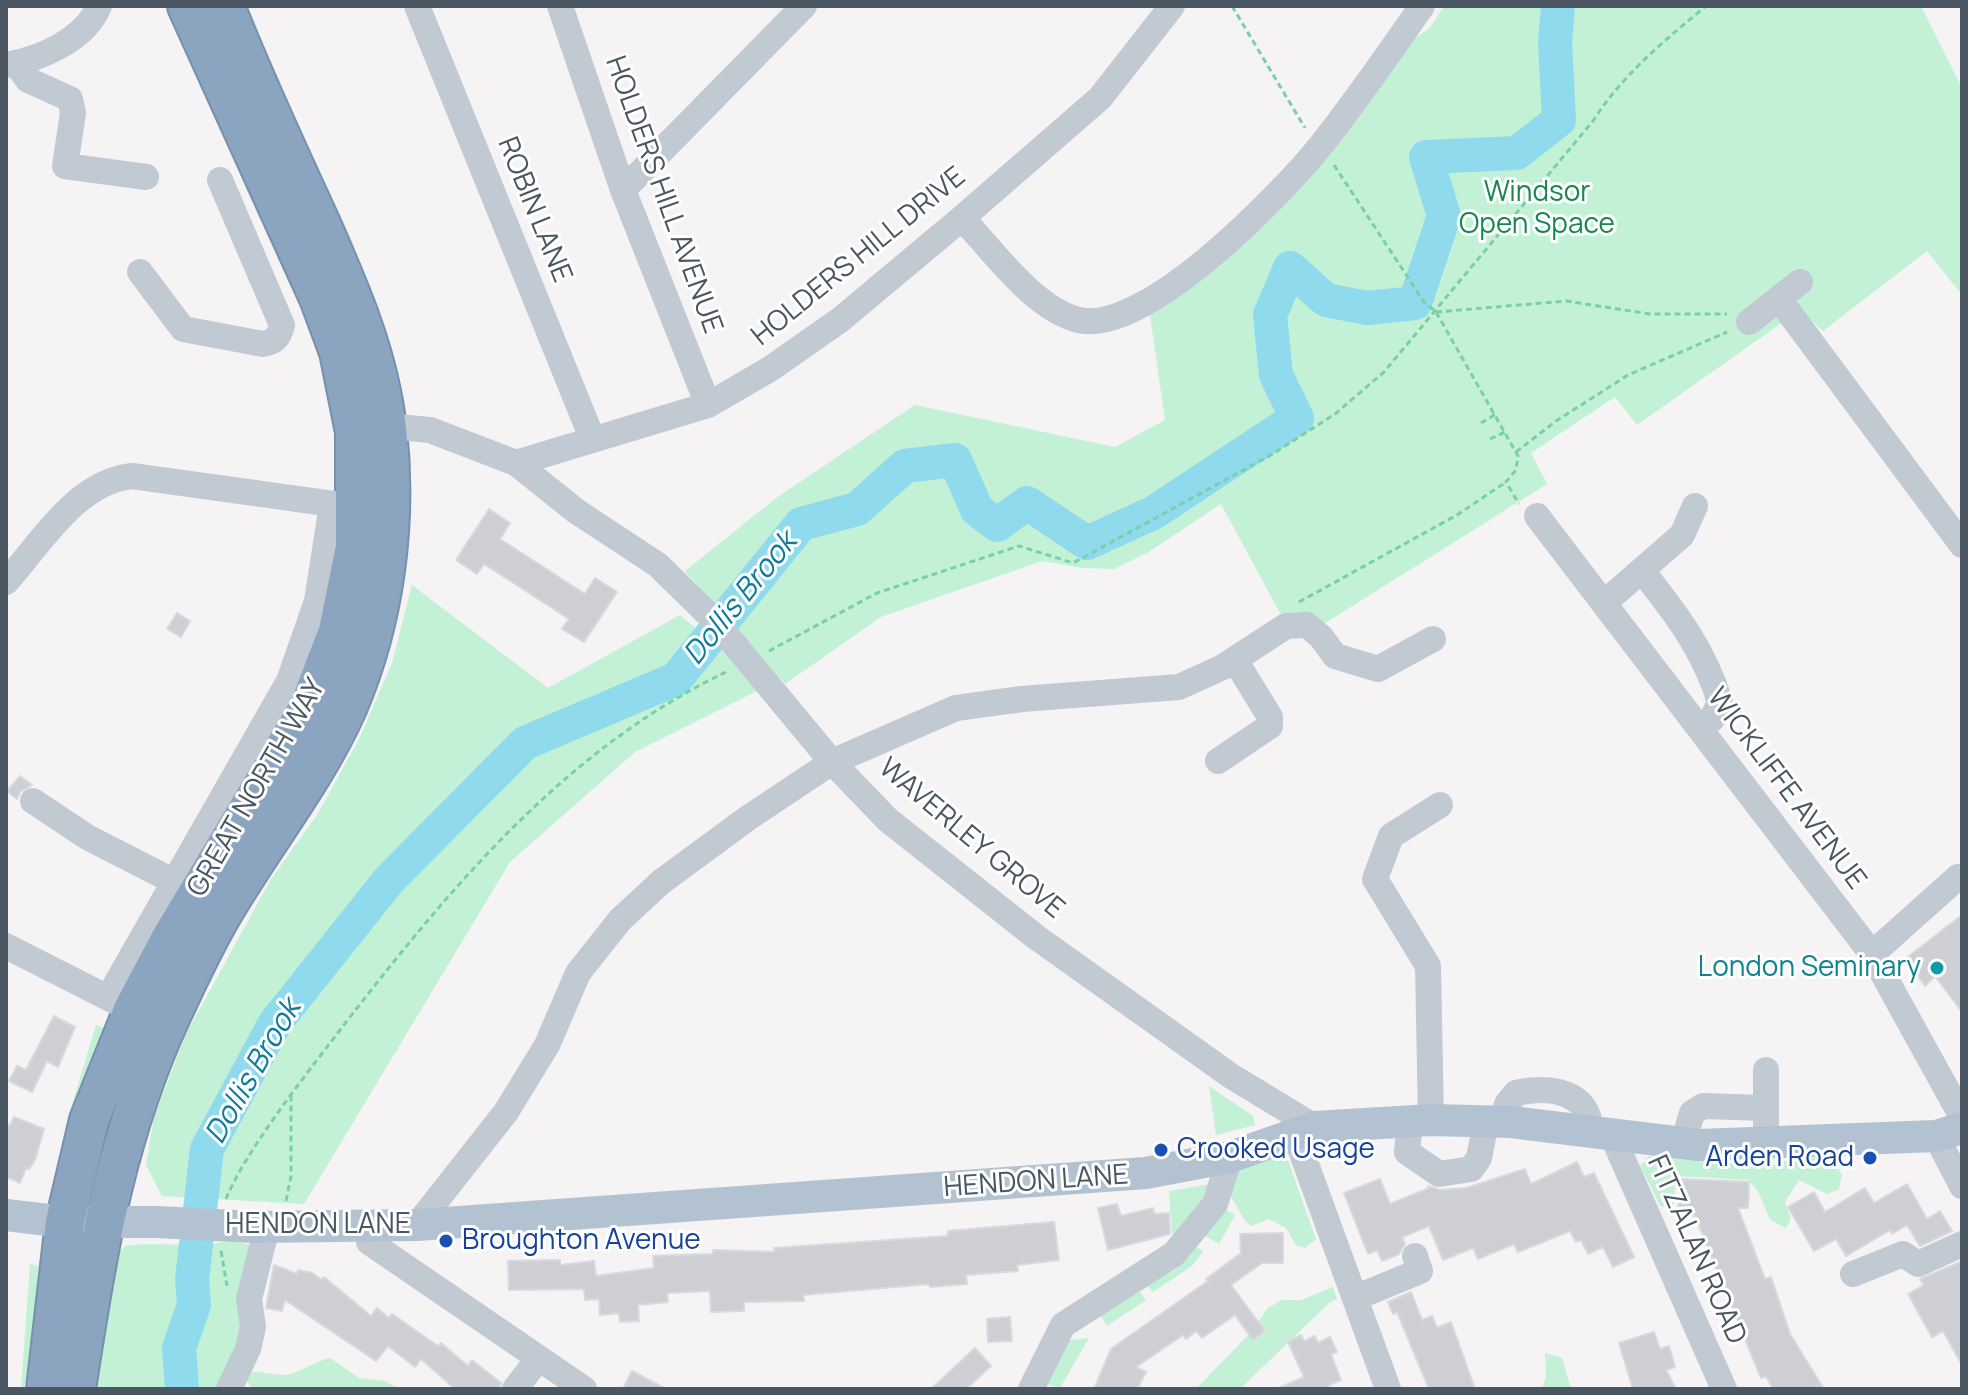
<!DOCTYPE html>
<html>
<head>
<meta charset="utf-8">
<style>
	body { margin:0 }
	#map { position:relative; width:1968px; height:1395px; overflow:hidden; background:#f5f3f3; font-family:Manrope,sans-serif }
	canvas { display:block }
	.frame { position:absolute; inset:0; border:8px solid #4a5661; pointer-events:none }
</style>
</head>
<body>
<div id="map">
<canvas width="1968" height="1395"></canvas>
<div class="frame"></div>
</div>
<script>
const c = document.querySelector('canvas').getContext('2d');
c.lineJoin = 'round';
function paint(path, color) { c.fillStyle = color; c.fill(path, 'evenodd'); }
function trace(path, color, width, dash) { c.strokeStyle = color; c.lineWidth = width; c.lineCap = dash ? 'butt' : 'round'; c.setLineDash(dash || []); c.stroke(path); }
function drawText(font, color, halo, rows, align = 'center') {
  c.font = font + ' Manrope,sans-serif'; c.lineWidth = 6; c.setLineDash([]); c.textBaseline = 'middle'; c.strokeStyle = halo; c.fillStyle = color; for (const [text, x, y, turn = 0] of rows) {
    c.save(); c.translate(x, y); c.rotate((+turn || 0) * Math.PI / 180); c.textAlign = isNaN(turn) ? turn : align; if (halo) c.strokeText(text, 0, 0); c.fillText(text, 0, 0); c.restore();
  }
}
const green = new Path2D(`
	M1444 6H1921L1962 88V295L1927 251 1823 331 1800 310 1637 425 1615 397 1531 453 1547 484 1322 625 1295 613H1280L1221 504 1147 553 1114 569 1082 568 1042 561 881 617 785 684 685 571 776 498 915 405 1115 447 1165 420 1150 315 1307 176 1404 45 1430 28Z
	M412 585 548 688 680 615 765 687 635 752 510 862 304 1204 162 1196 146 1165 154 1117 186 1034 271 879 317 815 359 739 392 663Z
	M96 1025 108 1029 71 1128 66 1125Z
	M1209 1086 1253 1116 1255 1125 1216 1135Z
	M1285 1152 1316 1239 1305 1248 1296 1245 1286 1228 1269 1219 1251 1226C1239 1217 1238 1203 1227 1193L1233 1170Z
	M1807 1155 1831 1157 1842 1175 1839 1189 1827 1194 1799 1180 1785 1202 1791 1219 1786 1228 1770 1220 1758 1191 1748 1180 1676 1176 1674 1205 1661 1207 1640 1166 1649 1156 1713 1160 1742 1166 1771 1165Z
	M1215 1183 1173 1246 1169 1191Z
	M1222 1208 1235 1215 1219 1244 1205 1236Z
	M232 1240 249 1245 247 1329 224 1389H92L111 1261 125 1246C162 1241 195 1250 232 1240Z
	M1195 1245 1203 1252 1192 1266 1153 1292 1147 1285 1177 1268Z
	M30 1264 38 1266 33 1375 21 1389Z
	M1333 1287 1337 1299 1329 1303 1240 1389H1196L1251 1332 1268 1308 1282 1300H1301Z
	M1139 1290 1146 1300 1107 1326 1100 1315Z
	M1089 1338 1060 1388 1044 1383 1064 1341Z
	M1545 1353 1562 1358 1571 1389H1542L1546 1377Z
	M330 1358 359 1378 385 1381 399 1389H253L241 1375C258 1368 270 1376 287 1375 295 1374 317 1361 330 1358Z`);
const river = new Path2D(`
	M182 1389 179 1348 194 1305 192 1279 207 1149 275 1023 389 880 525 743 676 679 801 524 857 509 905 466 955 460 977 510 997 525 1027 503 1087 543 1153 513 1297 418 1276 375 1270 315 1290 268 1326 300 1367 308 1415 303 1444 216 1426 157 1517 153 1559 120 1555 42 1558 6`);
const building = new Path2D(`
	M489 509 510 523 500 539 585 594 595 578 617 592 584 642 562 629 569 619 484 564 477 574 456 560Z
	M177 613 190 621 181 637 167 629Z
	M20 776 32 785 20 792 17 799 7 791Z
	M1962 915V1012L1935 976 1925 986 1905 959Z
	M54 1016 75 1027 58 1067 47 1061 32 1092 9 1081 17 1066 26 1070Z
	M14 1117 44 1129 35 1160 29 1169 26 1168 20 1183 6 1177V1124L10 1126Z
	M1577 1162 1584 1177 1594 1173 1634 1257 1613 1267 1603 1247 1588 1254 1581 1240 1576 1242 1570 1231 1518 1252 1514 1244 1478 1259 1473 1248 1443 1260 1429 1226 1402 1237 1405 1244 1399 1254 1382 1261 1377 1250 1368 1254 1344 1193 1380 1179 1390 1204 1429 1188 1428 1186 1440 1190 1466 1188 1525 1169 1531 1184Z
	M1680 1179 1749 1182 1748 1208H1738L1765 1279 1771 1277 1790 1334 1824 1389H1773L1766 1376 1761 1378 1695 1216 1678 1215Z
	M1907 1184 1927 1219 1940 1211 1952 1231 1920 1246 1907 1225 1892 1234 1890 1230 1846 1256 1836 1239 1814 1251 1788 1207 1814 1192 1825 1212 1865 1188 1874 1203Z
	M1117 1204 1121 1216 1153 1208 1154 1214 1169 1213 1170 1234 1108 1250 1098 1208Z
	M1054 1222 1059 1260 1017 1265 1018 1271 966 1275 967 1284 930 1287 929 1284 803 1295 804 1301 744 1302V1311L711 1312 710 1291 667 1293 668 1302 638 1305 639 1321 620 1322 619 1313 600 1315 599 1299 585 1300 584 1289 509 1290 508 1261 560 1260V1265L594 1261 596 1276 654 1268 653 1256 713 1254V1250L775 1252 774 1248 948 1236V1231Z
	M1283 1233V1263H1262L1231 1285 1265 1331 1253 1340 1235 1315 1202 1338 1196 1331 1186 1339 1183 1335 1136 1367 1146 1372 1137 1389H1094L1111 1349 1208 1281 1206 1279 1241 1253 1240 1234Z
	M1961 1262 1962 1263V1365L1943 1331 1932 1337 1908 1294 1924 1285 1920 1279Z
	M274 1265 297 1274 298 1270 312 1273 322 1280 324 1277 371 1316 377 1308 389 1318 392 1314 438 1346 441 1343 468 1366 472 1360 501 1383 499 1389H455L421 1359 415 1367 388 1346 376 1361 285 1300 282 1311 266 1308Z
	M1411 1292 1422 1320 1432 1316 1437 1328 1451 1322 1475 1389H1429L1397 1312 1393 1314 1388 1302Z
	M1010 1317 1012 1341 988 1342 987 1319Z
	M1654 1332 1660 1349 1669 1346 1675 1367 1666 1370 1676 1389H1633L1619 1343Z
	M1301 1335 1304 1341 1315 1336 1318 1343 1330 1337 1337 1352 1331 1354 1341 1380 1329 1385 1331 1389H1276L1304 1377 1288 1342Z
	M975 1348 991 1366 966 1389H931Z
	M632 1371 666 1389H623Z`);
const path = new Path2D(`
	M1232 6 1305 128
	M1334 165 1424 302 1436 312 1518 456 1516 470 1506 482 1519 504
	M1436 312 1566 301 1650 314H1727
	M1481 423 1496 414
	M1490 439 1505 432
	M1516 452 1556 421 1628 375 1727 332
	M1299 602 1457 515 1506 482
	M769 651 877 593 1019 546 1073 563 1271 455 1335 414 1384 372 1593 121C1623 74 1664 41 1706 6
	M226 1199C246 1151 298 1085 330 1043 440 900 560 751 726 672
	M286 1201 291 1176V1093
	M221 1251 227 1286`);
const minor = new Path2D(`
	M417 6 592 438
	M560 6 623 190 708 405
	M16 63 28 80 70 99 73 113 65 166 146 177
	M6 65C40 59 85 40 99 6
	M623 190 804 6
	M962 218C993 251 1035 310 1079 320 1145 336 1283 193 1322 144 1357 100 1390 52 1422 6
	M140 272 183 329 263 344C275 342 279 337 282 325L220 180
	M1779 299 1962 545
	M1749 322 1800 282
	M387 426 430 430 516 463 708 405 770 369 840 320 962 218 1100 98 1172 6
	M516 463 576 511 658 565 715 621 832 762 888 820 1036 937 1231 1076 1315 1127
	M1537 516 1872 954 1962 1117
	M1643 572C1677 615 1704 650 1720 702L1712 719 1700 729
	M6 582C41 543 76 482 132 476L348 506
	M1604 603 1682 535 1695 506
	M1218 761 1270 726V717L1235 660
	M33 801 87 837 173 881
	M6 946 124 1006
	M1872 954 1958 877
	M108 998 289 681 317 601 332 505
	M1431 1120 1428 966 1375 879 1391 836 1440 805
	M1410 1121 1407 1152 1439 1174 1471 1169 1479 1158 1486 1122
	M1502 1122 1507 1104 1516 1093C1548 1086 1592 1090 1590 1133
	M1766 1126V1070
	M1295 1134 1388 1389
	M1612 1135 1724 1389
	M1936 1136 1962 1186
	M1683 1143 1692 1113 1703 1106 1764 1108
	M371 1225 369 1242 584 1389
	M417 1225 506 1112 547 1045 578 973 620 920 661 882 748 818 832 762 956 708 1022 699 1179 687 1223 667 1286 626 1307 625 1321 637 1335 656 1378 669 1433 639
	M1853 1274 1903 1254 1918 1264 1962 1244
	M1355 1298 1420 1271 1415 1256
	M229 1389 248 1349 253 1327 249 1299 267 1227
	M515 1389 539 1358
	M1031 1389 1063 1325 1174 1254 1215 1204 1230 1157`);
const major = new Path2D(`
	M6 1215 65 1222H156
	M255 1227 417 1225 1146 1173 1230 1157 1315 1127 1431 1120 1511 1122 1699 1145 1936 1136 1962 1128`);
const highway = new Path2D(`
	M46 1389 65 1222 89 1120 133 1010 170 940 309 707 338 631 355 547V432L339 352 319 298 187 6
	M76 1389C95 1264 112 1154 162 1036 180 996 199 954 221 916 262 845 315 781 348 706 385 619 397 522 387 429 379 356 350 290 321 224 288 152 254 80 225 6`);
const majorBridge = new Path2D(`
	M156 1222 255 1227`);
const markers = [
	[1937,968,8,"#0f9aa8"],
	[1161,1150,8,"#1a4fb4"],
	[1870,1158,8,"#1a4fb4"],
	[446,1241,8,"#1a4fb4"]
];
const parkNames = [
	["Windsor",1537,193],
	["Open Space",1537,225]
];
const streetNames = [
	["HOLDERS HILL AVENUE",663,195,70],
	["ROBIN LANE",534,210,68],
	["HOLDERS HILL DRIVE",859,257,-39],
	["GREAT NORTH WAY",257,788,-60],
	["WICKLIFFE AVENUE",1786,789,53],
	["WAVERLEY GROVE",971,839,40],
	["HENDON LANE",1036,1182,-4],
	["HENDON LANE",318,1225],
	["FITZALAN ROAD",1696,1250,66]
];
const cultureNames = [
	["London Seminary",1921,968]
];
const transitNames = [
	["Crooked Usage",1177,1150],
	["Arden Road",1854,1158,"right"],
	["Broughton Avenue",462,1241]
];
const waterNames = [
	["Dollis Brook",741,599,-51],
	["Dollis Brook",254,1072,-60]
];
paint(green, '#c3f1d5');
trace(river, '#90daee', 34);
paint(building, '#cdcfd5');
trace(building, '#d7d9de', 2);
trace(highway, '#7690ad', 42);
trace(path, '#7ad0a6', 3, [6, 4]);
trace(minor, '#c1cad2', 26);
trace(major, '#b3c2d1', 32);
trace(highway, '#8ba5c1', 38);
trace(majorBridge, '#b3c2d1', 32);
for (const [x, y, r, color] of markers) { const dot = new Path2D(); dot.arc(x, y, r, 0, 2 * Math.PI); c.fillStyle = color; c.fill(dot); trace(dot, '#fff', 3); }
drawText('28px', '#17864f', '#fff', parkNames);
drawText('28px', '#4a5661', '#fff', streetNames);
drawText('28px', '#0d838f', '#fff', cultureNames, 'right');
drawText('28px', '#164399', '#fff', transitNames, 'left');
drawText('italic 30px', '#0c7c9b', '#fff', waterNames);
</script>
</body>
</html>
